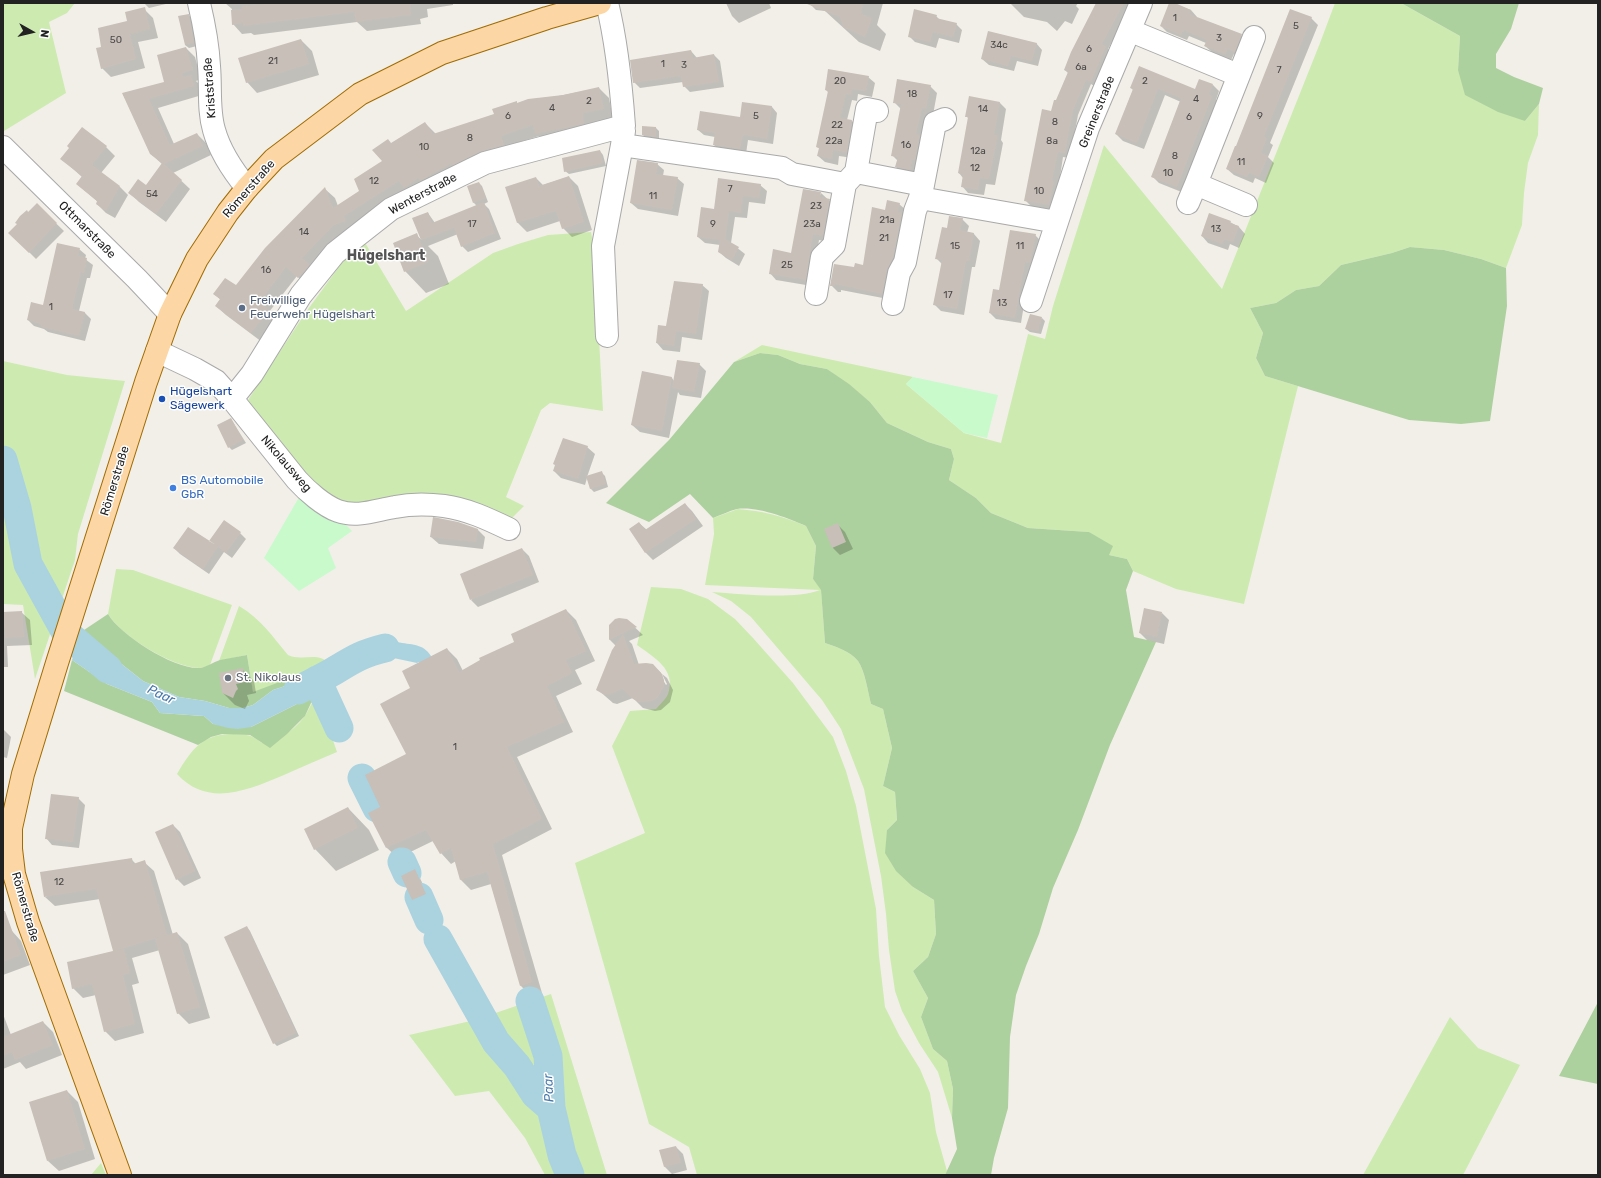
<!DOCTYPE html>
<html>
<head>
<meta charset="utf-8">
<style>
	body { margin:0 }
	#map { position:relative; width:1601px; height:1178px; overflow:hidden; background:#f2efe9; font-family:Rubik,sans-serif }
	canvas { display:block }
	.frame { position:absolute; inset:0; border:4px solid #222; pointer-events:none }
	.north { position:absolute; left:12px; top:12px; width:40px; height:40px; -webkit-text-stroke:3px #fff; paint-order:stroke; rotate:98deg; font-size:11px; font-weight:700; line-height:16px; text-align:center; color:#222 }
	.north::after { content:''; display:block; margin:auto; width:14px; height:18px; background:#222; clip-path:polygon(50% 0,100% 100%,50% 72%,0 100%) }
</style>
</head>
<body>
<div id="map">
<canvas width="1601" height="1178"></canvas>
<div class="frame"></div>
<div class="north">N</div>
</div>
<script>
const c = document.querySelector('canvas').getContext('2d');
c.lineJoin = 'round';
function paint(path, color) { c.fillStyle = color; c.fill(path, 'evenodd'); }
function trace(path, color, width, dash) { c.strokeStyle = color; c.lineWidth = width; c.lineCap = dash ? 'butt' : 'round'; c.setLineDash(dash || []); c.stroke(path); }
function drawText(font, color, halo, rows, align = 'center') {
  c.font = font + ' Rubik,sans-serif'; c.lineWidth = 3; c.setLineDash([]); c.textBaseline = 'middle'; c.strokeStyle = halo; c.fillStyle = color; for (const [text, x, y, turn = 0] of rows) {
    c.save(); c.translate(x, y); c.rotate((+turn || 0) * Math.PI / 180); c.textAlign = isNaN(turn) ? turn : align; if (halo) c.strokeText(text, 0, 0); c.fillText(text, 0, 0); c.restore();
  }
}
const grass = new Path2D(`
	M3 3H75L67 13 49 22 66 93 4 131 3 130Z
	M1335 3H1401L1460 36 1458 70 1525 121 1539 104 1538 135 1528 163 1524 193 1522 225 1506 268 1481 259 1444 250 1410 247 1392 253 1341 265 1319 286 1296 290 1276 303 1250 308 1263 333 1256 358 1265 376 1298 386 1244 604 1176 589 1133 571 1127 559 1109 555 1089 532 1028 528 991 513 976 498 949 480 954 459 951 449 928 442 887 423 870 402 827 369 800 364 778 355 760 353 734 362 762 345 913 377 906 384 964 433 1001 443 1028 334 1045 339 1053 306 1104 145 1222 289 1320 43Z
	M591 232 594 248 603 411 550 403 541 410 506 497 524 506 508 522 339 502 313 488 251 411 248 400 306 312 341 264 364 241 406 311 493 253 518 244 548 235Z
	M3 361 67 375 125 381 78 534 75 560 35 679 23 605 3 604Z
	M738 509C762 511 783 516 806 526L816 546 813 579 821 589 825 643C836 647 850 651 858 661 865 671 868 692 871 704L883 709 892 748 883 786 895 792 897 820 887 830 913 887 934 900 936 934 928 957 913 971 928 998 921 1017 933 1049 947 1061 953 1089 952 1118 938 1072 919 1043 902 1011 895 991 889 950 886 914 881 876 864 789 841 729 822 700 751 617 731 601 712 592C742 594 793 600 820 590L705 585 714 534 713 518Z
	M116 569 133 570 232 605 210 665C207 666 202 668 199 668 172 667 121 636 108 614Z
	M651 587 681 589 708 599 735 619 753 638 793 683 833 737 846 771 856 806 876 909 879 956 885 1007 899 1035 920 1069 930 1093 936 1132 947 1171 945 1175H697L689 1147 649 1124 575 863 645 833 612 746 630 711 656 709C660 704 666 699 668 694 677 669 653 657 637 645Z
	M239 606C261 619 272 636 288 655 303 662 319 650 330 665L307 679 290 678 253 693 247 655 219 661Z
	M318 696 337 752C319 760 301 767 284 775 248 790 208 808 177 774 191 750 203 733 234 734 249 735 250 734 262 743 280 737 292 733 304 717 310 709 309 705 318 696Z
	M551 994 607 1175H545L525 1138 489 1091 455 1096 409 1035 475 1020Z
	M1450 1017 1478 1048 1520 1065 1463 1175H1363Z
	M101 1163 106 1175H91Z`);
const forest = new Path2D(`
	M1401 3H1519L1511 29 1496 54V68L1514 77 1543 88 1539 104 1525 121 1498 112 1465 95 1458 70 1460 36Z
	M1410 247 1444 250 1481 259 1506 268 1507 306 1490 421 1461 424 1409 420 1265 376 1256 358 1263 333 1250 308 1276 303 1296 290 1319 286 1341 265 1392 253Z
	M760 353 778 355 800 364 827 369 849 384 870 402 887 423 928 442 951 449 954 459 949 480 976 498 991 513 1028 528 1089 532 1113 546 1109 555 1127 559 1133 571 1126 590 1134 637 1156 642 1110 745 1078 830 1053 888 1039 934 1026 966 1016 995 1010 1037 1008 1108 994 1158 991 1175H945L957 1149 952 1118 953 1089 947 1061 933 1049 921 1017 928 998 913 971 928 957 936 934 934 900 913 887 896 871 885 853 887 830 897 820 895 792 883 786 892 748 883 709 871 704C868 692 865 671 858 661 850 651 836 647 825 643L821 590 813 579 816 546 806 526C788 518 757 506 737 509 729 511 721 515 713 518L690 494 649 522 606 503 669 440 734 362Z
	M108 614C120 635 175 670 200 668 207 667 213 662 220 660 229 658 238 657 247 655L253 692 290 678 307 679 273 690 253 705 243 708H229L205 701 179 697 143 681 81 632Z
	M72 660 107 684 152 702 160 713 204 716 213 724 251 727 295 705 317 691 318 696 311 703 305 716 287 734 270 748 250 735 222 734 211 737 198 745 64 691Z
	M1598 1002V1084L1559 1076Z`);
const park = new Path2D(`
	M913 377 998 395 987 438 964 433 906 384Z
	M302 492 344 523 352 531 328 548 336 568 299 591 264 558Z`);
const water = new Path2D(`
	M81 632 143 681 179 697 205 701 229 708H243L253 705 273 690 307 679 330 665 337 678 295 705 251 727 238 729 228 728 213 724 204 716 160 713 152 702 107 684 72 660Z
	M385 638C389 639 393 641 397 642 411 645 423 643 431 656L426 674 419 662 417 663 384 656 374 657 352 667 345 655C358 647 369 639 385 638Z`);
const shadow = new Path2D(`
	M144 3H170L149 8Z
	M225 3H453V5L427 9 428 17 420 19 421 24 367 31 357 22 254 35 251 33 242 34 233 24 232 9Z
	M726 3H769L771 8 739 23 732 16Z
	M809 3H883L877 25 886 34 880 51 859 42 825 11 816 10Z
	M1010 3H1078L1076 6 1079 9 1072 24 1065 21 1057 31 1047 22 1024 17Z
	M1097 3H1133L1108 49 1111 52 1096 87 1091 84 1078 115 1070 158 1063 157 1055 210 1031 206 1025 200 1052 112 1069 74 1065 70Z
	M1171 3 1191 10 1197 17 1196 18 1241 35 1247 41 1241 57 1234 54 1231 60 1212 52 1205 46 1206 43 1189 36 1187 40 1167 32 1161 26Z
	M144 9 153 18 158 38 138 42 145 68 111 77 102 68V48L128 22Z
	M188 15 192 18 197 46 189 48 185 45Z
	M936 16 940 20 956 24 962 30 959 43 939 38 936 48 915 42 909 36Z
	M1311 18 1318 25 1270 143 1273 145 1268 157 1274 163 1266 183 1255 178 1253 183 1234 175 1227 169Z
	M301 40 312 51 319 75 257 93 247 82Z
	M1036 43 1042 50 1038 66 1017 61 1014 71 989 65 982 59Z
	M186 48 195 57 201 79 196 81 200 85 202 95 158 108 174 144 197 134 206 143 211 155 173 173 190 189 166 222 139 202 130 193 146 186 163 165 151 154 123 94 165 83Z
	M691 51 697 58 714 55 720 61 724 87 690 92 684 86 683 82 640 88 634 82Z
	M868 77 875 83 872 97 858 94 857 101 852 100 847 120 852 121 858 127 853 158 839 156 838 165 825 162 818 156 820 149 817 147 829 93 826 90Z
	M1213 85 1219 91 1216 100 1218 103 1184 193 1159 183 1153 177 1181 102 1165 95 1144 149 1123 141 1116 134 1133 90 1131 88 1195 90Z
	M930 86 937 93 933 115 928 114 916 176 903 173 896 167 898 161 892 155 901 109 894 102Z
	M599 88 609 98 613 119 592 123 594 133 546 143 539 136 510 145 430 190 308 287 297 276 269 312 278 321 262 342 226 315 216 306 221 300 214 294 236 287 325 189 335 198 338 206 360 191 383 162 391 144 425 123 436 134 495 115 516 102 518 104Z
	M970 97 1000 103 1006 109 1001 140 1003 143 995 185 986 184 984 195 968 193 962 186 963 178 959 173 969 119 967 117Z
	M772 107 777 113 773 144 748 140 746 154 719 150 714 145 715 137 704 135 698 130Z
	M656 128 659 131V140L646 138 643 135Z
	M106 147 115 156 101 173 120 187 128 195 115 218 106 213 97 204 98 202 77 184 82 177 62 159Z
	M600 151 603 155 606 166 569 174 565 171Z
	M657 164 664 170 663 176 677 178 684 184 678 216 638 209 631 203Z
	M569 177 578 186 592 230 572 237 563 228 560 221 527 232 518 223 507 188 536 178 543 185Z
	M479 183 482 186 488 202 484 204 489 209 501 239 468 252 462 246 458 234 428 246 438 256 449 284 426 293 405 271 416 235 422 240 413 219 428 213 435 223 477 206 474 203 468 187Z
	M760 185 767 191 765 204 749 202 747 218 735 217 731 243 745 254 739 266 726 258 719 252 720 245 705 243 698 237 714 210Z
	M821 193 835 206 829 242 819 240 812 286 776 280 770 273 792 254Z
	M899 204 906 210 888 299 841 290V292H838L831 285 864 266 886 211Z
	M37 205 64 231 36 259 10 233Z
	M962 219 969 226 967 233 974 234 980 241 975 267H972L964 315 941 311 934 304 942 264 936 258 948 229Z
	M1230 222 1239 227 1245 234 1239 248 1230 244 1228 250 1208 243 1202 236Z
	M1035 235 1041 241 1030 268 1021 323 996 319 990 313 1000 291Z
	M79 249 86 255 85 259 93 265 90 278H87L79 311 85 313 91 319 85 341 48 332 44 329 34 326 28 320 43 306Z
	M702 285 709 291 702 340 682 337 680 352 663 350 657 343 659 326 667 327 672 292Z
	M1042 318 1045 321 1041 334 1030 332 1026 329Z
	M699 364 706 371 701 398 680 395 678 392 669 438 640 432 632 425 643 372 672 378 674 381Z
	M231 419 246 443 232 450 229 447Z
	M587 447 595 454 587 477 601 472 605 476 608 487 594 492 591 489 587 478 585 485 561 478 554 471Z
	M685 504 692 511 703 526 653 560 646 553 630 529 639 523 647 530Z
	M838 525 845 532 853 549 840 555 833 548 825 530Z
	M477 529 485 537 483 549 439 544 431 537Z
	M240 533 246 539 232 558 224 552 209 574 180 554 174 548 213 545Z
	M522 549 529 556 539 582 478 607 471 600Z
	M566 610 576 620 595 661 575 670 582 684 556 696 573 732 517 757 552 829 502 855 542 993 531 996 521 986 491 884 471 890 461 880 456 861 451 864 441 853 433 841 398 858 387 848 370 813 381 807 407 755 412 688 447 649 457 659 463 671 515 643Z
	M21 612 30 620 32 645 7 646 8 667H3V614Z
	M1162 613 1169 620 1164 644 1147 640 1140 633Z
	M627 620 643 635 629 641 632 644 639 665 657 669 661 673H659L666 685 667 684 662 674 667 678 673 690 670 702 661 710 655 711 643 708 633 698 617 704 613 703 597 689 616 646 610 640 609 629Z
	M242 669 254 681 256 693 247 695 249 701 245 709 235 705 223 693Z
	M3 729 11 737 7 758 3 757Z
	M78 798 85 805 79 848 52 845 46 838Z
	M3 801 13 811 3 825Z
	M348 808 369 830 379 850 336 871 315 849Z
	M173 825 180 832 201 878 184 886 177 879Z
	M131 859 136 864 144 862 154 871 173 935 177 933 188 944 210 1018 189 1024 178 1013 160 950 132 958 139 983 132 985 144 1033 115 1041 105 1031 96 995 83 998 73 988 115 952 100 899 55 906 45 897Z
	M415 871 418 874 429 897 416 902 413 899Z
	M247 927 250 931 299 1036 277 1046 274 1043Z
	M12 931 21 941 30 965 3 975V935Z
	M3 1014 11 1035 43 1022 53 1032 62 1055 26 1069 20 1062 3 1069Z
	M67 1091 78 1102 95 1159 59 1171 48 1161Z
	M676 1147 683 1154 687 1170 672 1174 665 1167 661 1151Z`);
const river = new Path2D(`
	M3 460 17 508 28 564 66 633 108 669
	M317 680 339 728
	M298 690C310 684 322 678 334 671 354 659 361 654 385 648
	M362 778 377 808
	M402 862 407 873
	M419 897 429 920
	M438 939 496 1042 517 1066 535 1094 551 1108
	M530 1001 548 1056 551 1108 562 1155 570 1175`);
const building = new Path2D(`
	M278 3H410L411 15 356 22 354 12 243 26V23L232 25 231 10 242 9V6Z
	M807 3H863L861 14 872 18 865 37 843 27 840 17 807 4Z
	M1096 3H1124L1102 44 1106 46 1091 82 1086 80 1073 110 1065 153 1058 152 1052 181H1054L1049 205 1024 201 1042 109 1051 111 1054 100H1056L1068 72 1064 70 1071 52Z
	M1169 3H1175L1191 10 1189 14 1242 34 1235 52 1228 49 1225 54 1204 46 1207 40 1183 30 1181 35 1160 26Z
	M145 7 150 29 130 34 136 59 101 69 96 48 101 47 98 28 127 21 125 12Z
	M914 9 937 15 936 18 957 23 953 37 933 32 930 42 908 37Z
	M1290 9 1312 17 1264 137 1267 138 1261 153 1268 156 1259 177 1249 173 1247 177 1226 169 1235 146H1236Z
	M189 14 194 43 185 45 178 16Z
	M988 31 1037 43 1032 61 1011 56 1008 66 981 59Z
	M301 39 309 64 246 83 238 58Z
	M186 47 193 70 182 73 183 77 191 75 194 86 149 99 170 145 197 133 203 146 164 164 182 180 156 214 128 193 138 179 146 185 162 163 150 154 122 93 164 82 157 55Z
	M691 50 693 58 714 54 719 82 683 87 681 76 633 83 630 60Z
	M1139 66 1195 89 1199 79 1213 84 1209 95 1212 96 1177 187 1151 177 1181 98 1158 89 1137 143 1115 134 1133 89 1130 88Z
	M828 69 869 76 866 91 852 89 851 95 846 94 840 118 852 120 847 153 833 150 832 159 817 156 819 148 816 147 828 91 825 90Z
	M897 79 931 85 926 109 922 108 916 134 920 135 915 160H912L910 170 895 167 898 157 891 156 901 104 893 103Z
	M599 87 604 109 583 113 584 124 535 134 533 125 501 136 504 145 482 151 451 166 450 164 420 181 418 178 404 188 399 181 344 216 346 221 334 225 302 258 310 265 298 278 286 267 259 303 269 310 251 333 215 306 220 299 213 294 225 278 236 285 265 248 325 187 333 208 359 191 354 179 382 161 372 150 388 139 391 143 425 122 433 134 494 114 492 109 517 101V103L528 99 563 95Z
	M969 96 1000 102 994 135H998L989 179 980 178 978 190 961 187 963 175 958 173 968 117H965Z
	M742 102 772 106 767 139 743 135 740 149 713 145 715 133 697 130 700 111 740 117Z
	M642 126 656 127V137L642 135Z
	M82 127 107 146 92 165 120 186 106 211 96 204 97 201 76 184 82 176 60 159 69 148 67 146Z
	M600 150 603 163 564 172 562 158Z
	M637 160 658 163 656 174 678 177 672 210 630 203Z
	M569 176 584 222 562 229 556 211 517 223 505 187 536 177 539 186Z
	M718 178 761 184 759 198 743 196 741 213 729 211 725 239 739 247 732 260 718 252 720 240 697 237 701 207 714 209Z
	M479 182 486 198 473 203 467 186Z
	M803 189 821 192 820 197 830 199 823 236 813 234 806 280 769 274 773 249 791 253Z
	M887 200 900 203 898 212 902 213 893 258 887 270 882 294 835 284V286H830L834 264 854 267 855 263 863 265 872 207 885 210Z
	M484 202 495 233 461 247 454 228 421 240 412 218 428 212 432 223Z
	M37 203 57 223 29 253 8 233 17 224 15 223 20 216 27 210 28 212Z
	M1209 213 1231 221 1230 223 1239 226 1233 242 1224 239 1222 244 1201 236Z
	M949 216 963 218 960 230 974 233 969 261H966L957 309 933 305 942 260 935 259 942 227 947 228Z
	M1010 230 1036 234 1030 263 1025 262 1015 318 989 313 993 289 999 290Z
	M417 233 428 262 404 272 393 243Z
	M57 243 80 248 78 256 87 258 84 273 81 272 72 309 85 312 79 336 41 327V324L27 320 31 302 43 305Z
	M674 281 703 284 696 334 676 331 674 346 656 343 658 325 666 326Z
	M1030 314 1042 317 1038 331 1025 329Z
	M677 360 700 363 694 392 672 388Z
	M642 371 672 377 662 431 631 425Z
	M231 418 243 440 228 448 217 425Z
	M563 438 588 446 578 479 553 471 555 465 553 464Z
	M602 471 606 484 590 489 586 476Z
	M685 503 696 519 645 553 629 529 639 522 645 530Z
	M433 517 458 522 478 529 476 542 430 537Z
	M224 520 241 532 226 553 218 547 203 569 173 548 188 527 216 545 209 541Z
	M838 523 846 542 832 548 824 529Z
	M522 548 533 575 470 600 460 574Z
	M1144 608 1162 612 1157 637 1139 633Z
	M566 609 586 651 566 660 572 673 547 686 564 722 507 747 542 819 493 844 532 982 520 986 487 872 460 880 451 848 440 854 426 830 386 848 368 813 380 807 365 775 406 754 380 704 410 688 402 671 447 648 459 672 480 660 479 658 514 642 511 634Z
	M22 611 24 637 5 638V629L3 630V612Z
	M619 618 627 619 637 627 609 640V625L615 619Z
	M623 634 634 664 646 663 653 664 662 674 664 680V687L657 698 652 701 639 702 633 699 623 689 608 695 603 694 596 690 612 650Z
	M243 668 245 682 236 684 238 689 236 691 233 698 222 693 219 673Z
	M51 794 79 797 73 842 45 839Z
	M348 807 358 828 314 850 304 829Z
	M173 824 195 871 176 880 155 832Z
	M132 858 133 864 145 860 167 935 115 951 124 949 130 973 123 975 135 1024 104 1032 92 984 72 989 67 962 113 951 96 889 44 897 40 872Z
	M415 869 426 894 412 900 401 876Z
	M3 911H5L21 955 3 962Z
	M247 926 296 1033 273 1044 224 937Z
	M177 932 200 1007 177 1014 155 939Z
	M43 1021 53 1045 15 1060 12 1052 3 1056V1037Z
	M67 1090 85 1149 47 1161 29 1102Z
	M676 1146 681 1163 664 1167 659 1150Z`);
const minor = new Path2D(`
	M199 3C204 24 208 45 209 66 211 88 208 110 214 130 220 152 233 171 247 188
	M1131 31 1238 75
	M622 145 782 168 792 174 845 184 856 172 923 185 920 198 1057 222
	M3 147 137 279 170 314
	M856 172 867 109 877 111
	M923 185 935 123 945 119
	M1188 203 1196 184
	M1246 205 1196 184 1254 37
	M816 294 822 257 834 245 845 184
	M1031 301 1088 128 1141 3
	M893 304 899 273 905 262 915 211 920 198
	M607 336 603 246 622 145 624 131
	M157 351 195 369 216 381 232 399 297 480C307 491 324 506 338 511 357 518 376 510 395 507 410 504 428 504 444 506 467 509 488 519 509 529
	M232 399 252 374 301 295 335 253 391 209 485 163 624 126C621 84 617 43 607 3`);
const major = new Path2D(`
	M120 1175 28 922 14 874 11 849V828L23 774 57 663 146 382 170 314 197 259 228 212 247 188 274 159 360 94 442 53 547 18 600 3`);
const markers = [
	[242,308,4,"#5c6f8a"],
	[162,399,4,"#1a4fb4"],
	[173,488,4,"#3f7fe0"],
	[228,678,4,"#6b7280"]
];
const numberNames = [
	["1",1175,18],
	["5",1296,26],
	["3",1219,38],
	["50",116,40],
	["34c",999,45],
	["6",1089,49],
	["21",273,61],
	["1",663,64],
	["3",684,65],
	["6a",1081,67],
	["7",1279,70],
	["20",840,81],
	["2",1145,81],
	["18",912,94],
	["4",1196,99],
	["2",589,101],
	["4",552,108],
	["14",983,109],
	["6",508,116],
	["5",756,116],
	["9",1260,116],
	["6",1189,117],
	["8",1055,122],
	["22",837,125],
	["8",470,138],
	["22a",834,141],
	["8a",1052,141],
	["16",906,145],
	["10",424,147],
	["12a",978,151],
	["8",1175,156],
	["11",1241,162],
	["12",975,168],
	["10",1168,173],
	["12",374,181],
	["7",730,189],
	["10",1039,191],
	["54",152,194],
	["11",653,196],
	["23",816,206],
	["21a",887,220],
	["17",472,224],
	["9",713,224],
	["23a",812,224],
	["13",1216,229],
	["14",304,232],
	["21",884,238],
	["15",955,246],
	["11",1020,246],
	["25",787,265],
	["16",266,270],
	["17",948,295],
	["13",1002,303],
	["1",51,307],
	["1",455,747],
	["12",59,882]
];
const streetNames = [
	["Kriststraße",210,88,-94],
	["Greinerstraße",1097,112,-68],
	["Römerstraße",249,189,-49],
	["Wenterstraße",423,194,-28],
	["Ottmarstraße",87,230,45],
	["Nikolausweg",286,464,49],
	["Römerstraße",115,481,-73],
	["Römerstraße",25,907,74]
];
const serviceNames = [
	["Freiwillige",250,301],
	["Feuerwehr Hügelshart",250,315]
];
const transitNames = [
	["Hügelshart",170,392],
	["Sägewerk",170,406]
];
const shopNames = [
	["BS Automobile",181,481],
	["GbR",181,495]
];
const worshipNames = [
	["St. Nikolaus",236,678]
];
const waterNames = [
	["Paar",161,695,25],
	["Paar",549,1088,-93]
];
const quarterNames = [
	["Hügelshart",386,256]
];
paint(grass, '#cdebb0');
paint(forest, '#add19e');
paint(park, '#c8facc');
paint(water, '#aad3df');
paint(shadow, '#0003');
trace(river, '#aad3df', 29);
paint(building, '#c7bfb8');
trace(minor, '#a9a9a9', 24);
trace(major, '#a06b00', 24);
trace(minor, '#fff', 22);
trace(major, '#fcd6a4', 22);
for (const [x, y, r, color] of markers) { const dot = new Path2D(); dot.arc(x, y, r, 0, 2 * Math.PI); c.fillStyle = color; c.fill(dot); trace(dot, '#fff', 1.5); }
drawText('10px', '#4b4948', null, numberNames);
drawText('12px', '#222', '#fff', streetNames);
drawText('12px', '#4e5e75', '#fff', serviceNames, 'left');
drawText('12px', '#164399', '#fff', transitNames, 'left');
drawText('12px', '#366cbe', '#fff', shopNames, 'left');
drawText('12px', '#5b616d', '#fff', worshipNames, 'left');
drawText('italic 13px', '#4a7aab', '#fff', waterNames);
drawText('bold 14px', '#555', '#fff', quarterNames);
</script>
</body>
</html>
